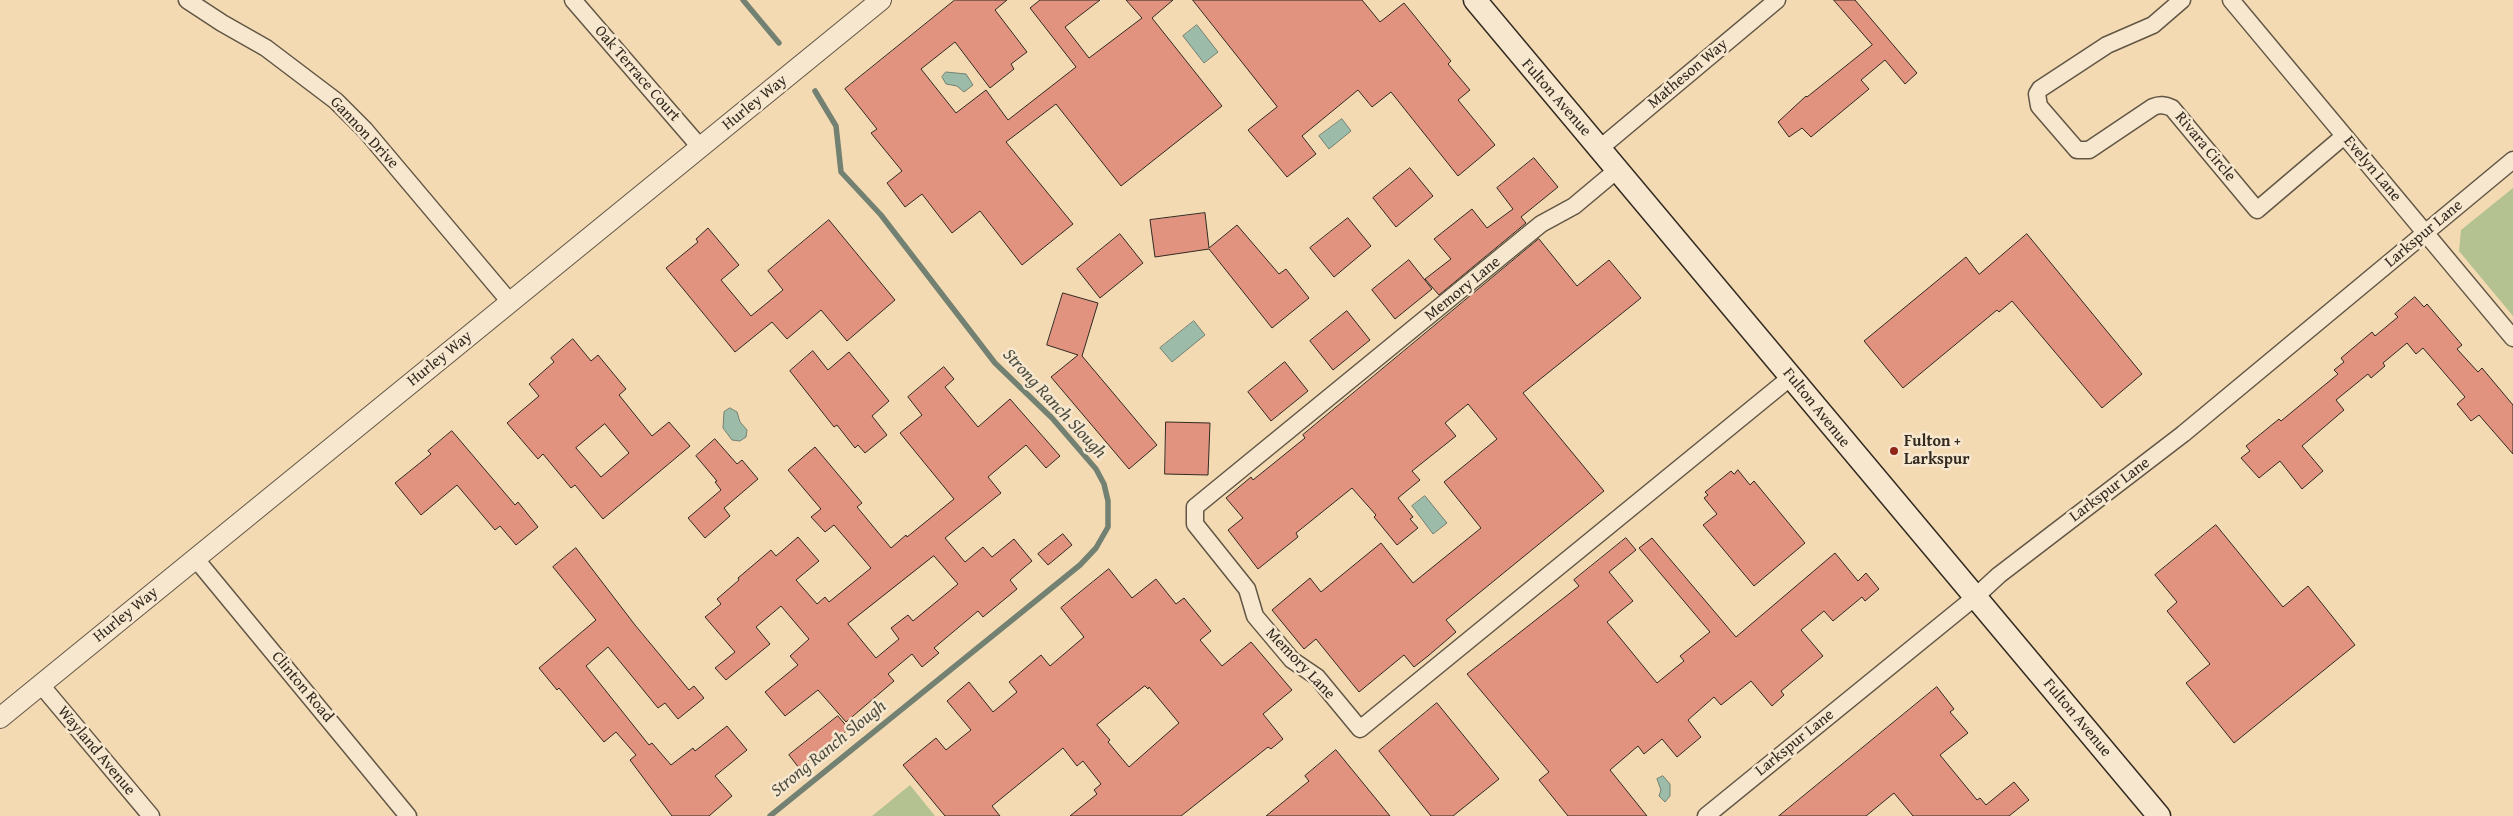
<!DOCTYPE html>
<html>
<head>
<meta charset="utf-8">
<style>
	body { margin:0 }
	canvas { display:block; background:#f3dab3 }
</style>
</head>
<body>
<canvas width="2513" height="816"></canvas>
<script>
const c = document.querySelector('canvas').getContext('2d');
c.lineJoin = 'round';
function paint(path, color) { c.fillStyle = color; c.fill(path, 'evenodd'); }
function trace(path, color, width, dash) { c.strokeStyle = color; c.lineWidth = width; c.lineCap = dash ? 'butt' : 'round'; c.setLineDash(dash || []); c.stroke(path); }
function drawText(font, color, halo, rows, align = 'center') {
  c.font = font + ' "Gentium Book Plus",serif'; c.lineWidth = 5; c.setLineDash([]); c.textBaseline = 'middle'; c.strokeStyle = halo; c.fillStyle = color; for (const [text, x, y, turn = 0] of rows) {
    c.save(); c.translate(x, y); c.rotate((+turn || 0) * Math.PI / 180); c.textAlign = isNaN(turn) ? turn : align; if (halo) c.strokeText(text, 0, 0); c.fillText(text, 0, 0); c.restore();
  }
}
const green = new Path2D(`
	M2513 188V316L2459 251 2461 230Z
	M910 785 935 816H872Z`);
const water = new Path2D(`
	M1197 25 1218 52 1204 63 1183 36Z
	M946 72 966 74 973 85 964 92 957 86 946 84 942 77Z
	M1342 119 1351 131 1329 149 1319 136Z
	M1194 321 1205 335 1172 362 1160 348Z
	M730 408 737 412 740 422 747 430 746 437 740 441 732 440 723 428 724 412Z
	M1425 496 1447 523 1433 534 1412 506Z
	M1663 776 1670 784V796L1665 802 1659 796 1661 790 1657 779Z`);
const stream = new Path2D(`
	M743 0 779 43
	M770 816 1080 565 1096 548 1108 527V501L1104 484 1096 469 1052 418 995 363 881 215 841 172 836 126 815 91`);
const building = new Path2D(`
	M955 0H1007L995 10 1027 52 1011 64 1014 69 990 88 955 42 921 69 956 113 986 90 1008 120 1076 67 1030 8 1040 0H1100L1065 27 1089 58 1142 18 1126 0H1173L1152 18 1222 106 1121 186 1056 104 1006 142 1073 224 1022 265 980 211 952 233 922 194 905 207 887 183 902 171 871 133 877 129 845 89Z
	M1193 0H1362L1380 22 1404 3 1451 61 1448 64 1470 90 1458 100 1495 145 1458 176 1391 92 1372 107 1358 90 1302 136 1316 154 1287 177 1248 130 1277 107Z
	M1834 0H1855L1917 73 1905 84 1885 60 1861 80 1869 89 1811 137 1802 128 1789 137 1778 122 1806 96 1807 97 1872 45Z
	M1534 158 1558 187 1521 217 1526 223 1439 295 1425 279 1451 259 1434 239 1472 209 1487 228 1513 209 1497 188Z
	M1410 168 1433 196 1396 227 1373 198Z
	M1205 213 1209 248 1237 225 1279 274 1286 269 1309 298 1272 328 1209 249 1155 257 1150 220Z
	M1348 218 1371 246 1334 277 1310 248Z
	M829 220 895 300 847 341 821 310 787 339 772 322 735 352 666 268 698 242 696 239 708 228 739 265 721 280 751 316 783 290 768 271Z
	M1120 234 1143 263 1100 298 1077 269Z
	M2027 234 2142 374 2102 408 2012 301 1999 312 1997 310 1903 388 1864 341 1966 257 1979 274Z
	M1539 239 1577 286 1609 260 1641 298 1523 393 1604 491 1446 620 1456 632 1428 656 1414 667 1404 655 1359 692 1316 639 1304 649 1272 610 1310 578 1321 592 1381 543 1413 583 1481 528 1444 482 1497 439 1468 404 1445 423 1456 436 1412 471 1420 480 1398 498 1413 517 1410 519 1418 528 1397 545 1374 517 1376 515 1352 488 1296 533 1298 537 1258 569 1228 530 1243 518 1226 498 1251 477 1253 480 1305 438 1303 435Z
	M1409 260 1432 289 1395 319 1372 290Z
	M1063 293 1098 303 1082 356 1157 445 1129 469 1051 377 1078 355 1047 345Z
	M2415 297 2424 307 2427 304 2462 345 2457 349 2478 372 2482 368 2513 405V454L2479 415 2471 421 2457 404 2465 397 2423 348 2416 354 2407 343 2383 363 2385 366 2371 378 2368 374 2336 400 2344 410 2302 446 2323 471 2302 489 2280 461 2259 478 2241 458 2250 451 2246 446 2279 419 2281 421 2338 374 2334 370 2344 362 2341 358 2372 332 2375 336 2398 317 2395 314Z
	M1347 311 1370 340 1333 370 1310 341Z
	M573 339 591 361 598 355 626 389 619 395 652 436 669 422 690 446 603 519 575 485 571 488 543 454 538 459 507 423 539 396 529 384 554 362 551 358ZM605 424 629 453 601 477 576 448Z
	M813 351 828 370 849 352 889 401 872 416 887 435 865 453 858 445 855 448 837 425 834 427 790 371Z
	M1285 362 1308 391 1271 421 1248 392Z
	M944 367 954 379 945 387 978 427 1010 399 1060 456 1046 468 1026 445 988 477 1001 493 945 538 965 562 983 547 992 557 1014 539 1032 561 1010 580 1017 589 983 617 978 611 934 648 939 653 922 667 912 654 888 674 894 681 846 722 818 690 785 716 765 692 798 665 790 656 809 639 781 606 756 627 770 644 726 680 715 668 735 652 705 617 721 604 717 599 739 580 738 578 771 550 776 556 798 537 819 561 796 580 817 604 825 597 829 602 871 568 834 525 825 532 811 517 821 509 788 470 815 447 862 503 857 507 891 548 906 535 907 537 954 499 900 433 922 415 908 397ZM934 556 958 584 913 621 908 615 891 628 899 639 876 658 848 624Z
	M1166 422 1210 423 1208 475 1165 474Z
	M452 431 515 505 518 502 538 527 516 545 500 526 495 530 457 485 421 515 395 483 431 454 428 451Z
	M715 439 737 464 742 460 758 479 724 508 730 516 705 538 688 518 721 490 715 482 717 481 696 456Z
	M1738 470 1750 485 1754 481 1805 543 1754 586 1703 525 1717 514 1704 498 1708 495 1705 492 1731 471 1734 474Z
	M2216 525 2283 607 2308 586 2355 645 2234 743 2186 683 2210 664 2167 611 2177 602 2155 575Z
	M1063 534 1072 545 1048 565 1038 554Z
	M1626 538 1636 550 1609 572 1633 601 1607 622 1657 683 1684 661 1680 656 1710 632 1639 548 1652 538 1736 637 1835 553 1858 581 1866 573 1879 589 1865 601 1862 597 1833 621 1824 611 1801 630 1823 656 1781 691 1784 695 1772 706 1751 681 1721 705 1714 697 1688 720 1701 737 1677 757 1662 739 1644 754 1638 746 1610 770 1647 816H1568L1539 780 1549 772 1467 674 1579 586 1574 580Z
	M576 548 635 625 689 690 694 686 704 698 678 719 665 703 658 708 608 647 586 666 649 745 652 743 671 765 693 748 695 751 727 726 747 750 715 776 732 796 709 816H672L630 760 636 755 616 732 604 742 559 688 557 690 539 668 596 620 553 567Z
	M1109 569 1132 598 1156 579 1176 604 1184 598 1211 631 1200 640 1222 666 1251 642 1292 690 1263 714 1283 739 1271 749 1268 747 1181 816H1070L1097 794 1094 790 1101 784 1083 761 1077 766 1063 748 992 806 1000 816H945L903 765 936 738 946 750 971 730 947 701 969 682 993 712 1017 692 1009 682 1041 655 1050 666 1084 637 1061 608ZM1145 686 1148 689 1149 687 1179 723 1129 767 1108 742 1110 740 1097 725Z
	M1937 687 1954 709 1950 712 1968 733 1940 755 1977 800 1980 798 1986 805 2014 782 2029 800 2009 816H1913L1894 793 1866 816H1779Z
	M1437 703 1499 779 1453 816H1431L1379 751Z
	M838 716 849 729 799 768 789 755Z
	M1336 750 1390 816H1266L1309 781 1305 776Z`);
const minor = new Path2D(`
	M187 0 222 23 266 48 336 101 365 130 510 302
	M573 0 700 147
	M2182 0 2153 25 2107 45 2040 89 2037 94 2039 106 2077 150H2089L2153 107C2160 104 2165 105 2172 108L2257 210 2344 136
	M2231 0 2513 338
	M1599 149 1777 0
	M1617 170 1574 206 1541 224 1195 507V524L1247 589 1255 616 1292 660 1317 677 1360 729 1791 377
	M195 558 408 816
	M41 685 151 816
	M1706 816 1974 598 1999 575 2183 434 2513 160`);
const tertiary = new Path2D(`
	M0 718 881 0`);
const secondary = new Path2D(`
	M1475 0 2159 816`);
const markers = [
	[1894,451,5,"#8f2418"]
];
const streetNames = [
	["Oak Terrace Court",637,74,49],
	["Matheson Way",1688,74,-40],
	["Fulton Avenue",1556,98,49],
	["Hurley Way",755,103,-39],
	["Gannon Drive",364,133,47],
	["Rivara Circle",2205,147,50],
	["Evelyn Lane",2372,169,50],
	["Larkspur Lane",2424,234,-40],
	["Memory Lane",1463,289,-39],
	["Hurley Way",440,359,-39],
	["Fulton Avenue",1816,408,51],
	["Larkspur Lane",2110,490,-37],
	["Hurley Way",126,615,-39],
	["Memory Lane",1300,664,46],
	["Clinton Road",302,687,50],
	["Fulton Avenue",2077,718,50],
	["Larkspur Lane",1795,743,-39],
	["Wayland Avenue",96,751,50]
];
const poiNames = [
	["Fulton +",1904,442],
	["Larkspur",1904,460]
];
const waterNames = [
	["Strong Ranch Slough",1054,404,47],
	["Strong Ranch Slough",829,749,-39]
];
paint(green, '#b4c191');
paint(water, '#9cbba9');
trace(water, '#728172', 1);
trace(stream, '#728172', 5.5);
paint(building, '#e19380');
trace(building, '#322a20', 1);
trace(minor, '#625645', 19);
trace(tertiary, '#625645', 22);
trace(secondary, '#322a20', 25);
trace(minor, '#f7e7ce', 16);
trace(tertiary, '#f7e7ce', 20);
trace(secondary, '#f7e7ce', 22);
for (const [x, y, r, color] of markers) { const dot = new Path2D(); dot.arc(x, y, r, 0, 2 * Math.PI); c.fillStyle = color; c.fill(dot); trace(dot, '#f7e7ce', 2); }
drawText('16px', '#322a20', '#f7e7ce', streetNames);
drawText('bold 16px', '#322a20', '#f7e7ce', poiNames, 'left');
drawText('italic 18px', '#4c4e42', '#f7e7ce', waterNames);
</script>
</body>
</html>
